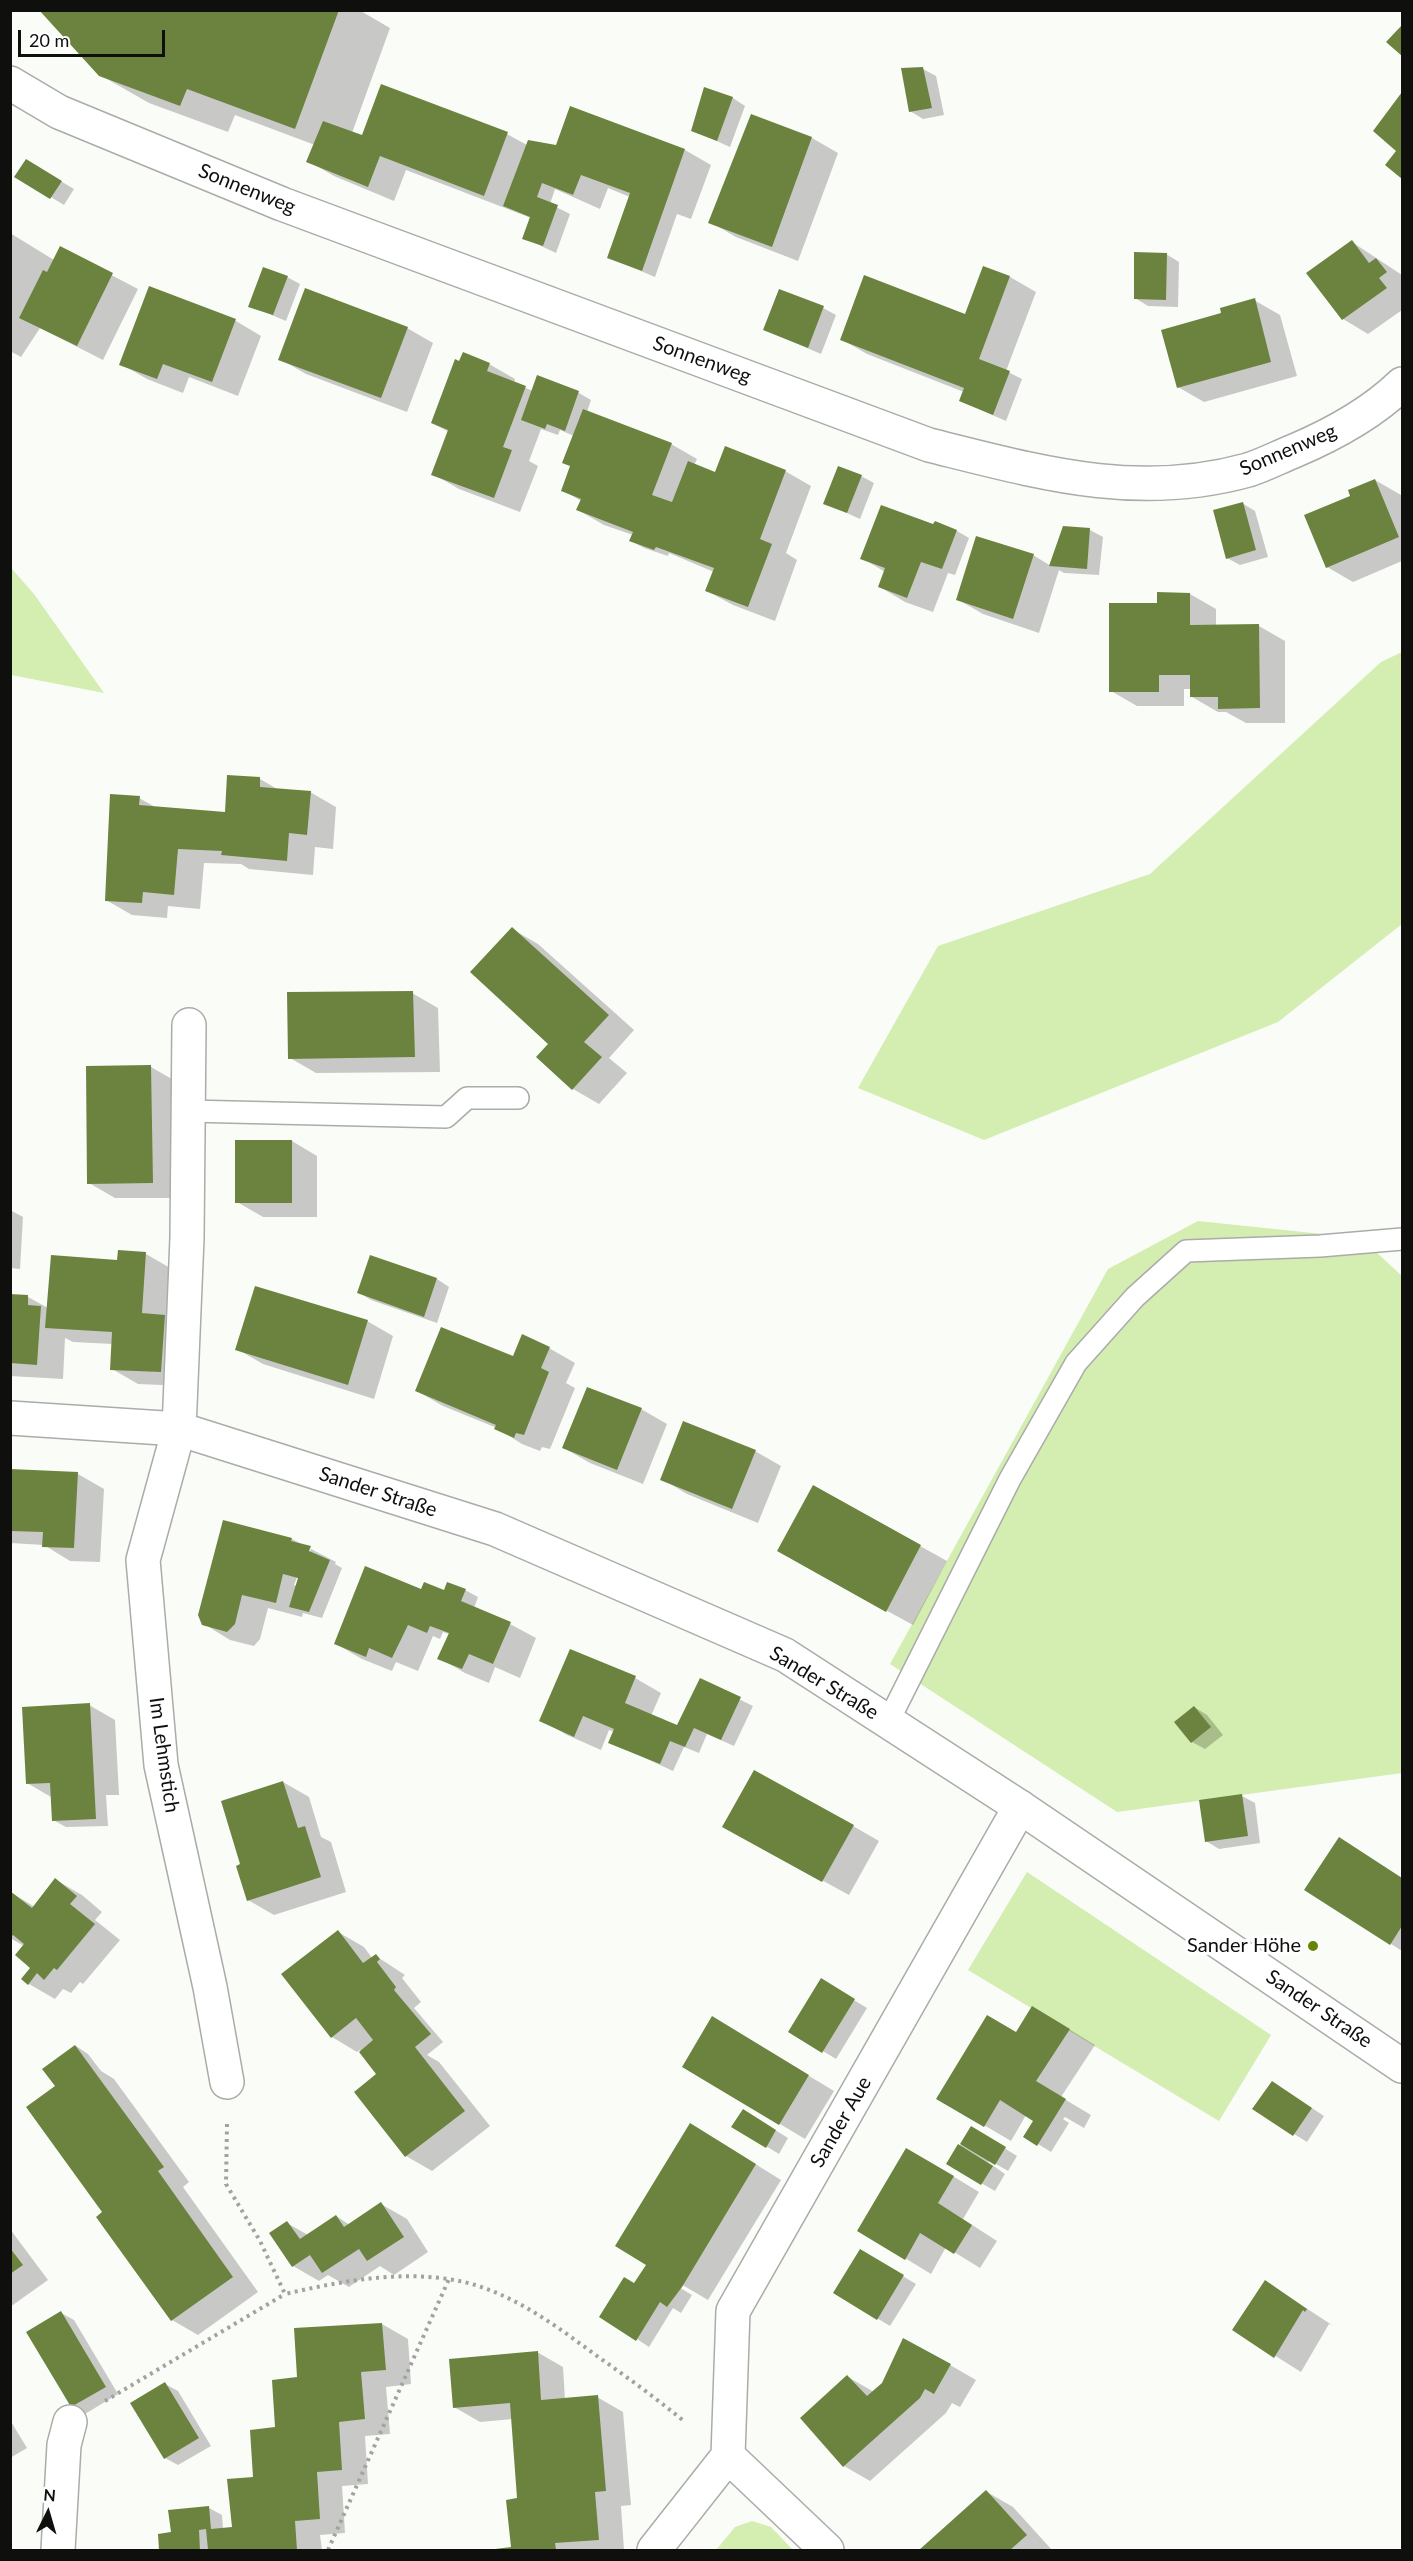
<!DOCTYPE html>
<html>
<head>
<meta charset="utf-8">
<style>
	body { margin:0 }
	#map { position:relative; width:1413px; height:2561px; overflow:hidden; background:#fafcf8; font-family:Lato,sans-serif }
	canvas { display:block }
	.frame { position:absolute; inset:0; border:12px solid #0f100e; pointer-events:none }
	.north { position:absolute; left:18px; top:2483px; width:60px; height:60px; -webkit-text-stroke:4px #fff; paint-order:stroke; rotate:5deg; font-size:16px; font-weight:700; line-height:24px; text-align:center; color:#0f100e }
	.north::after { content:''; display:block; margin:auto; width:21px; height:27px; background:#0f100e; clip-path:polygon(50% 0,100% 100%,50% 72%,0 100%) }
	.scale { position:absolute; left:18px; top:30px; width:147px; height:27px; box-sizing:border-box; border:3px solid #0f100e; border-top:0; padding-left:8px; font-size:18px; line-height:21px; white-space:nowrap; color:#0f100e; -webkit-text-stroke:4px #fff; paint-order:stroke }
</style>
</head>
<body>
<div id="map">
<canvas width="1413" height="2561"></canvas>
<div class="frame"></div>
<div class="north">N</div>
<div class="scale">20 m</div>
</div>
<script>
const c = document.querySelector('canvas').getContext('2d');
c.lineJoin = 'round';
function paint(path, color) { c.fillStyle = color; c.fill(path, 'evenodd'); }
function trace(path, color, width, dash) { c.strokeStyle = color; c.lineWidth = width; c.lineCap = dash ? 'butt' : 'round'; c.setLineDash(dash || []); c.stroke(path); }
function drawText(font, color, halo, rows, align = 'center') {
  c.font = font + ' Lato,sans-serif'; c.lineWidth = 6; c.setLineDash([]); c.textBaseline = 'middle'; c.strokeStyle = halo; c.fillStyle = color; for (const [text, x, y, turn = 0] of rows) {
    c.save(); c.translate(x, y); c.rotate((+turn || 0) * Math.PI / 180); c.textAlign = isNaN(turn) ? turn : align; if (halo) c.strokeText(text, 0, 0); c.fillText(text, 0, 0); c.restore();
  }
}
const green = new Path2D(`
	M11 568 34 594 104 693 11 675Z
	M1402 652V924L1278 1022 984 1140 858 1088 938 946 1150 874 1381 662Z
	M1198 1221 1361 1238 1402 1276V1773L1117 1812 890 1664 1108 1269Z
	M1027 1872 1271 2035 1219 2121 968 1970Z
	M752 2521 771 2527 793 2550H716L735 2527Z`);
const shadow = new Path2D(`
	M41 10H359L390 28 352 133 363 137 382 86 507 134 527 145 557 146 571 108 685 150 711 165 691 219 677 214 655 277 608 257 630 197 608 188 600 209 555 189 550 204 570 214 556 253 524 238 531 218 406 170 394 201 334 176 308 161 315 145 235 115 228 132 149 103 100 75Z
	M923 69 936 76 944 115 923 119 910 111Z
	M705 89 733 98 745 106 730 147 692 130Z
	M1402 95V177L1387 164 1398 151 1375 131Z
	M752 116 812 138 838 153 798 261 736 237 710 222Z
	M27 161 74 189 64 205 16 176Z
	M10 233 54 260 60 248 138 289 103 360 40 328 21 357 10 351Z
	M1352 242 1402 275V310L1368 334 1343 319Z
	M1166 254 1179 262 1178 307 1148 306 1135 298Z
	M984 268 1010 277 1036 292 1006 371 1022 379 1006 421 960 401 964 392 867 354 841 339 966 316Z
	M287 277 300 284 286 321 250 306Z
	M150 288 236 321 261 336 238 396 189 377 183 393 147 379 121 364Z
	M1254 300 1280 315 1297 376 1204 402 1178 387Z
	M823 308 836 315 821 354 765 330Z
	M407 328 433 343 407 412 306 374 280 359Z
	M489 364 515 379 514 383 533 391 538 377 579 393 591 400 587 412 671 444 697 459 694 465 715 473 785 471 811 486 786 553 797 560 775 621 733 605 707 591 714 572 669 553 668 556 644 548 631 541 633 535 604 525 578 510 581 501 563 490 572 466 574 436 560 430 558 435 541 429 529 461 538 466 520 512 459 489 433 474 449 432 432 423Z
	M861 476 874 483 860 519 825 503Z
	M1375 480 1401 495 1402 500V561L1353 582 1327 567 1352 497Z
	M1242 503 1255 511 1268 557 1240 565 1227 558Z
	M1064 528 1090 530 1103 537 1099 575 1064 573 1059 570 1039 633 983 614 957 599 1033 555 1051 566Z
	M957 531 969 538 955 575 948 573 933 612 905 602 880 587 885 572 862 558Z
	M1190 594 1216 609V626H1259L1285 641V723H1246L1226 712H1218L1192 697V689H1184V706H1137L1111 691 1158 604Z
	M260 779 279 790 310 792 336 807 333 849 315 847 313 875 249 869 241 864 204 863 200 909 168 906 167 918 132 915 106 900 139 798 157 808 226 813Z
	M512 929 538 944 634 1030 609 1058 627 1073 599 1104 573 1089 550 1044Z
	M412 993 438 1008 440 1072 316 1073 290 1058Z
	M151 1067 177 1082 178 1198H115L89 1183Z
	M292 1141 317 1156V1217H263L237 1202Z
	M10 1210 23 1217 20 1269 10 1268Z
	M146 1254 172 1269 186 1386 138 1384 112 1369 113 1344 73 1342 65 1338 63 1379 10 1376V1295L28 1297 48 1308 119 1262Z
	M371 1257 437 1279 449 1287 437 1323 371 1300 358 1292Z
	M367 1321 393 1336 374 1399 263 1364 237 1349Z
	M549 1348 575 1363 566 1383 575 1388 550 1449 542 1447 540 1451 522 1444 497 1428 443 1406 417 1391Z
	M641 1409 667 1424 643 1484 590 1463 564 1448Z
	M755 1451 781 1466 758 1523 687 1494 662 1479Z
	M10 1470 78 1474 104 1489 100 1562 70 1561 44 1545 10 1543Z
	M814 1487 947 1561 913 1625 805 1566Z
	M224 1522 292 1539 336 1562 335 1564 342 1568 322 1618 303 1613 302 1617 268 1608 260 1639 254 1646 230 1640 204 1624ZM308 1549H311L297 1586 294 1585Z
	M465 1590 478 1597 474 1608 510 1624 536 1638 520 1678 495 1667 489 1683 465 1673 439 1658 449 1634 443 1632 440 1639 433 1636 418 1671 396 1662 392 1671 362 1659 336 1644 422 1591Z
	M635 1678 661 1693 651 1716 678 1727 700 1680 753 1706 734 1746 707 1734 699 1753 684 1747 673 1771 610 1742 614 1732 609 1730 601 1750 567 1735 541 1720Z
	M89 1705 115 1720 119 1795H106L108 1826 66 1827 53 1820 51 1797 27 1783Z
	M1194 1707 1207 1715 1223 1735 1205 1749 1192 1742Z
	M283 1782 309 1797 321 1837 331 1842 346 1892 274 1915 248 1900 242 1865Z
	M1242 1796 1255 1803 1260 1843 1219 1849 1206 1841Z
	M853 1826 879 1841 849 1895 750 1841Z
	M1339 1839 1402 1878V1951L1306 1889Z
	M56 1880 82 1895 102 1912 95 1920 120 1940 83 1984 80 1982 71 1993 63 1989 55 1999 29 1984 32 1968 24 1946 10 1938V1892L35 1907Z
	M338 1932 364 1947 372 1958 376 1956 405 1975 402 1978 421 2002 414 2008 443 2042 427 2055 439 2062 490 2126 432 2171 406 2156 378 2074 360 2050 357 2052 332 2037Z
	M821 1980 867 2008 836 2059 790 2031Z
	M1059 2023 1095 2045 1061 2097 1091 2115 1084 2128 1065 2117 1063 2119 1069 2123 1051 2152 1025 2136 1035 2121 1026 2115 1011 2141 938 2098 1017 2034Z
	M738 2033 834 2091 805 2139 780 2124Z
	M76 2046 88 2054 101 2071 114 2079 189 2182 183 2187 258 2292 198 2335 172 2320 104 2212 58 2086Z
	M1285 2090 1324 2116 1307 2142 1294 2134Z
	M756 2118 788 2138 779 2154 733 2126Z
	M972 2128 1017 2156 1008 2171 989 2160 988 2162 1005 2174 995 2191 948 2164Z
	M717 2140 781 2180 708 2300 674 2280 672 2283 692 2295 681 2313 673 2308 649 2347 637 2339 635 2285Z
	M933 2164 979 2192 963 2219 997 2241 980 2268 946 2247 931 2274 859 2230Z
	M381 2204 407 2219 428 2252 394 2275 380 2266 349 2287 328 2275 319 2281 293 2266 287 2223 308 2235 336 2216 350 2225Z
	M10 2229 48 2280 10 2307Z
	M861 2251 916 2284 890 2326 835 2293Z
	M1266 2282 1332 2325 1329 2324 1301 2372 1234 2330Z
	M61 2313 74 2320 118 2394 85 2414 72 2406Z
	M382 2324 408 2339 411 2384 386 2387 390 2434 365 2436 368 2484 342 2486 345 2533 320 2535 322 2550H161L159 2535 172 2534 209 2508 222 2515 223 2529 234 2528 299 2379Z
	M537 2352 563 2367 565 2400 597 2397 623 2412 631 2505 621 2506 624 2550H487L512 2548 519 2499 513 2419 480 2422 454 2407Z
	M950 2365 976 2380 960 2407 952 2403 946 2413 870 2481 844 2466 848 2377 874 2392Z
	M165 2384 178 2391 211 2446 178 2465 165 2458Z
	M10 2420 27 2448 10 2458Z
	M987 2492 1013 2507 1052 2550H921Z`);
const building = new Path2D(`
	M39 10H339L295 129 187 89 180 106 99 76Z
	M1402 25V56L1386 42Z
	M923 67 932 108 909 112 901 68Z
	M381 84 508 132 484 196 380 156 368 187 306 162 323 121 362 135Z
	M704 87 733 97 717 141 691 131Z
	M1402 92V179L1385 165 1396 151 1373 131Z
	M570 106 685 149 642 271 607 258 630 193 581 175 573 195 542 183 537 197 558 205 543 246 522 239 530 217 503 206 528 140 556 145Z
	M751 114 812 137 772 247 708 223Z
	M26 159 62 181 50 199 14 177Z
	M1352 240 1369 263 1376 258 1387 272 1379 278 1387 288 1342 320 1306 273Z
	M60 246 113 273 77 346 19 318 43 270 47 272Z
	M1134 252 1167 253 1166 300 1134 299Z
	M983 266 1010 276 979 359 1010 371 993 415 959 401 964 388 840 340 864 275 965 314Z
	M263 267 288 276 273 315 248 307Z
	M149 286 236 319 212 382 163 364 157 379 119 365Z
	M305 288 408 327 381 398 278 360Z
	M779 289 824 306 808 348 763 330Z
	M1255 298 1271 362 1177 388 1161 330 1221 313 1220 308Z
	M463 352 490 363 487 371 526 386 503 447 512 450 494 498 431 475 448 430 431 423 455 359 459 361Z
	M537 375 579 391 565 431 547 424 545 429 521 420Z
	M583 409 672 443 652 495 672 502 688 461 715 472 725 446 786 470 760 539 772 544 748 607 705 591 714 568 656 547 654 550 629 541 633 532 576 510 581 499 561 491 570 466 562 463Z
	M838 466 862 475 847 513 823 504Z
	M1375 479 1399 537 1326 568 1304 515 1350 496 1348 490Z
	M1243 502 1256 550 1226 559 1213 510Z
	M881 505 933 524 935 521 957 530 942 569 921 562 907 598 878 587 885 568 860 559Z
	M1063 526 1090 528 1087 569 1049 566Z
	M976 536 1034 554 1013 619 956 600Z
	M1157 592 1190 593V625L1259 624 1260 708 1218 709V697H1190V675H1159V692H1109V603H1157Z
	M227 775 260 777V787L311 791 307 835 289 833 287 861 221 855 222 851 178 849 174 895 143 892 142 903 105 901 110 794 140 796 139 805 225 812Z
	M512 927 609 1015 584 1042 602 1057 572 1090 536 1057 548 1044 470 972Z
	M413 991 415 1057 288 1059 287 992Z
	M151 1065 153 1183 87 1184 86 1066Z
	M235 1140H292V1203H235Z
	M118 1250 146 1252 142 1313 165 1315 161 1372 110 1370 112 1332 45 1328 51 1255 117 1260Z
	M370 1255 437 1278 424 1317 357 1293Z
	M255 1286 368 1320 348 1385 235 1350Z
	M10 1294 28 1295V1305L41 1306 37 1365 10 1363Z
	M441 1327 513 1356 522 1334 550 1347 541 1368 549 1372 524 1435 516 1433 514 1438 494 1429 496 1425 415 1391Z
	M587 1387 642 1408 617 1470 562 1448Z
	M683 1421 756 1450 732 1509 660 1480Z
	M10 1469 78 1472 74 1548 42 1547 43 1532 10 1531Z
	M813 1485 921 1545 886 1612 777 1551Z
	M223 1520 292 1538 291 1541 311 1546 309 1551 330 1560 309 1612 289 1607 298 1578 283 1574 276 1603 242 1595 235 1624 227 1632 202 1625 198 1615Z
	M365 1566 421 1589 424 1582 444 1590 447 1582 466 1589 461 1601 511 1622 493 1664 469 1654 462 1669 437 1659 449 1633 430 1626 427 1633 408 1625 392 1658 369 1648 366 1657 334 1644Z
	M570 1649 636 1676 625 1703 677 1725 700 1678 741 1697 721 1740 694 1728 685 1747 670 1741 660 1764 608 1743 614 1729 583 1716 574 1737 539 1721Z
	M90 1703 96 1819 52 1821 50 1783 26 1784 22 1707Z
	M1194 1706 1211 1727 1191 1743 1174 1722Z
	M754 1770 854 1825 822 1882 722 1827Z
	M283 1781 298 1828 305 1826 321 1877 247 1901 236 1866 240 1864 221 1801Z
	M1242 1794 1248 1836 1205 1842 1199 1800Z
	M1339 1837 1402 1878V1926L1390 1945 1304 1890Z
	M55 1878 77 1896 70 1904 95 1924 57 1970 54 1968 44 1980 37 1973 28 1985 21 1979 30 1968 15 1955 24 1944 13 1935 10 1938V1891L32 1908Z
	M338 1930 363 1963 376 1954 380 1959 377 1962 396 1987 394 1990 431 2034 415 2047 465 2111 405 2157 354 2092 376 2074 359 2052 373 2040 356 2018 331 2038 281 1974Z
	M821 1978 855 1999 822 2053 788 2032Z
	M1032 2006 1070 2029 1036 2081 1066 2099 1037 2146 1023 2137 1033 2121 1000 2100 984 2127 936 2099 987 2015 1016 2032Z
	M712 2016 809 2075 779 2125 682 2067Z
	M75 2045 164 2167 158 2171 233 2277 171 2321 96 2217 102 2212 26 2107 55 2086 42 2069Z
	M1272 2081 1312 2108 1293 2136 1252 2109Z
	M743 2109 776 2130 766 2148 731 2127Z
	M690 2123 756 2164 682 2287 667 2307 660 2302 636 2341 599 2317 624 2277 634 2283 646 2265 615 2246Z
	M971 2126 1006 2147 995 2165 960 2144Z
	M958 2144 993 2166 981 2185 946 2164Z
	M906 2148 954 2176 938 2203 972 2225 954 2254 920 2233 905 2260 857 2231Z
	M381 2202 404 2237 367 2261 359 2249 322 2273 310 2255 292 2267 269 2233 287 2221 300 2239 336 2215 344 2227Z
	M10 2248 23 2265 10 2274Z
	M860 2249 904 2275 877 2320 833 2293Z
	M1265 2280 1307 2309 1305 2312 1303 2310 1274 2358 1232 2330Z
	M61 2311 106 2387 71 2407 26 2332Z
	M382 2323 386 2370 361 2372 365 2419 339 2422 342 2470 317 2472 320 2519 295 2521 297 2550H208L206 2529 199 2530 200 2550H159L158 2534 171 2532 168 2510 209 2506 211 2529 232 2527 227 2479 253 2477 250 2430 275 2427 272 2380 297 2377 294 2328Z
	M903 2338 951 2364 934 2394 925 2389 920 2398 843 2467 800 2418 847 2375 867 2396 882 2383Z
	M538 2351 541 2400 598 2395 606 2491 595 2492 599 2540 555 2543 556 2550H487L511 2547 506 2500 517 2498 510 2403 453 2408 449 2359Z
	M165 2382 199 2438 164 2459 130 2403Z
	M986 2490 1027 2535 1010 2550H919Z`);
const path = new Path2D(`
	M227 2124 226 2184 260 2241 285 2294C338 2282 393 2271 448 2279 505 2287 552 2323 597 2356 627 2377 657 2399 685 2422
	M105 2401 285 2294
	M328 2550 449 2279`);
const lane = new Path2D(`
	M188 1111 446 1117 467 1098H518
	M888 1722 1010 1479 1076 1363 1135 1297 1186 1251 1320 1246 1402 1239`);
const street = new Path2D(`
	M10 83 59 112 282 204 929 445C1038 472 1136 501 1248 470 1264 465 1279 457 1294 451 1334 434 1371 414 1402 384
	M189 1025 187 1238 179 1429 143 1560 161 1765 210 1987 227 2082
	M728 2456 733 2311 1020 1807
	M58 2550 64 2445 70 2422
	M654 2550 728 2456 827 2550`);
const secondary = new Path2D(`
	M10 1418 179 1429 495 1529 785 1655 1020 1807 1402 2066`);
const markers = [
	[1313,1946,6,"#638604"]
];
const streetNames = [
	["Sonnenweg",247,189,22],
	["Sonnenweg",702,360,20],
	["Sonnenweg",1288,450,-23],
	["Sander Straße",378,1492,18],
	["Sander Straße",824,1683,31],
	["Im Lehmstich",164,1755,82],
	["Sander Straße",1319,2009,34],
	["Sander Aue",841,2122,-60]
];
const poiNames = [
	["Sander Höhe",1301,1946]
];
paint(green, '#d4edb0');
paint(shadow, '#0003');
paint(building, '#6b833f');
trace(lane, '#aaaca8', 24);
trace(street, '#aaaca8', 36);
trace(secondary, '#aaaca8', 36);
trace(path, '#a1a39f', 4, [3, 4.5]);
trace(lane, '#fff', 21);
trace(street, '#fff', 33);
trace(secondary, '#fff', 33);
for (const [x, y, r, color] of markers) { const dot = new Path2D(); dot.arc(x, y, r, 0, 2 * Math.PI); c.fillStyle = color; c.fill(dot); trace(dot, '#fff', 2); }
drawText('20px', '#0f100e', '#fff', streetNames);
drawText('20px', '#0f100e', '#fff', poiNames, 'right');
</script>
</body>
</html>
